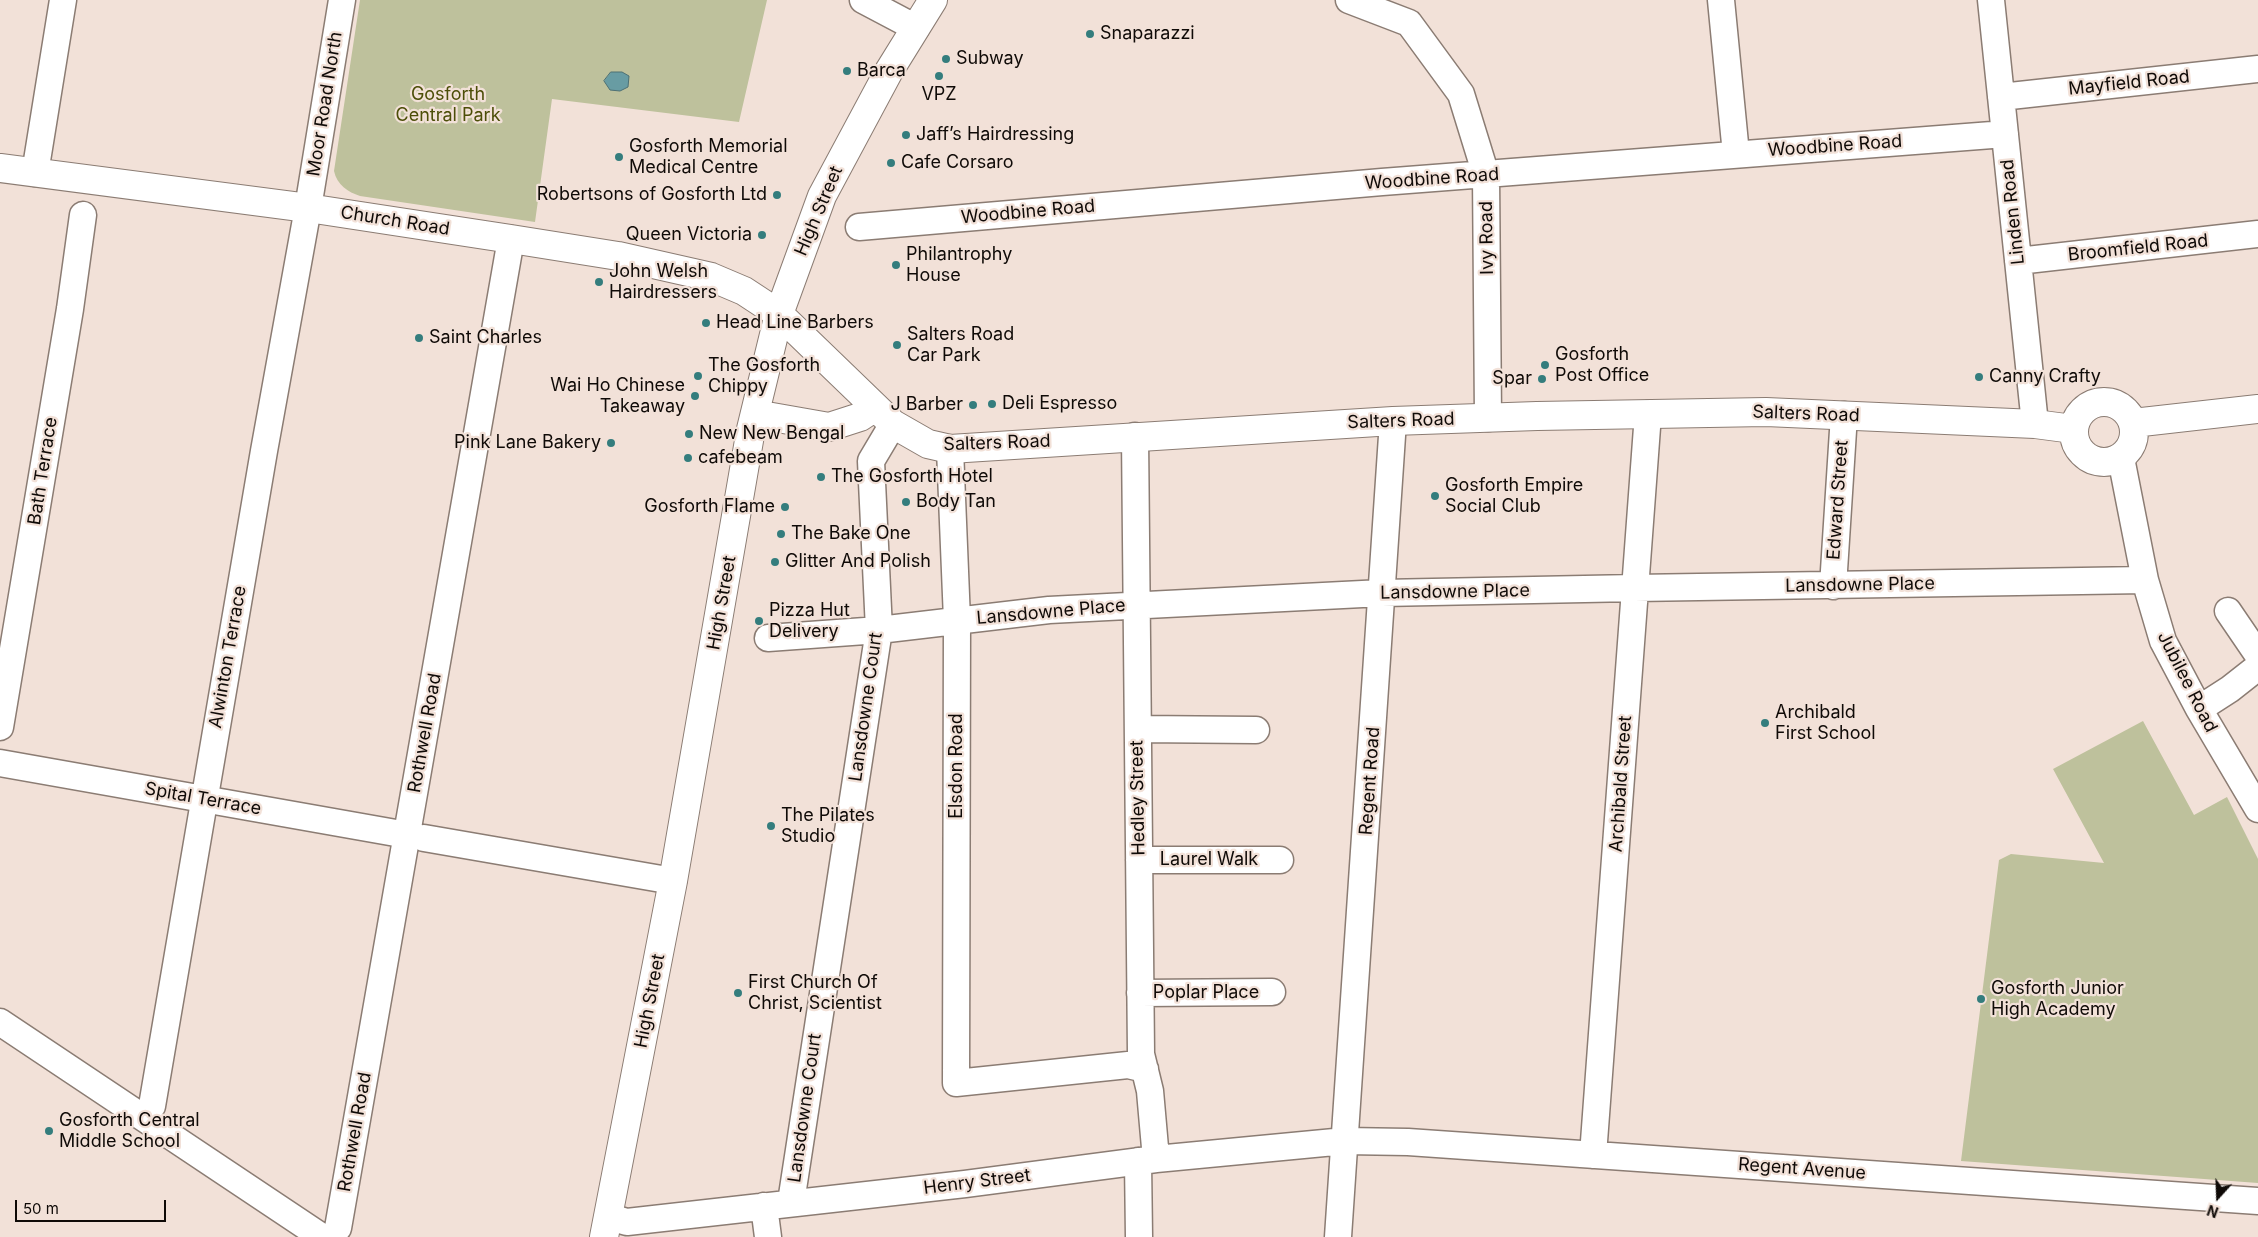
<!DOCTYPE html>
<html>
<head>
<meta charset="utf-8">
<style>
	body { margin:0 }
	#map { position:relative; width:2258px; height:1237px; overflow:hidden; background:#f2e1d8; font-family:Inter,sans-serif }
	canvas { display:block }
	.north { position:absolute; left:2193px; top:1172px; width:50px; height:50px; -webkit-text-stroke:4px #f2e1d8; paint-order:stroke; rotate:200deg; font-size:14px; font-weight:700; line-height:20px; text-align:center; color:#0f0a07 }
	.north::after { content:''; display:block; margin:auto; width:18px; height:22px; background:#0f0a07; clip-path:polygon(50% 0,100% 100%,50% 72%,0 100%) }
	.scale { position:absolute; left:15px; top:1200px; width:151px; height:22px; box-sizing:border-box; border:2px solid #0f0a07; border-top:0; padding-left:6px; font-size:15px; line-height:18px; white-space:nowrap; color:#0f0a07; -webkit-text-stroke:4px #f2e1d8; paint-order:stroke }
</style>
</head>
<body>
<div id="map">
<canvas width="2258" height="1237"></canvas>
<div class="north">N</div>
<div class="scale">50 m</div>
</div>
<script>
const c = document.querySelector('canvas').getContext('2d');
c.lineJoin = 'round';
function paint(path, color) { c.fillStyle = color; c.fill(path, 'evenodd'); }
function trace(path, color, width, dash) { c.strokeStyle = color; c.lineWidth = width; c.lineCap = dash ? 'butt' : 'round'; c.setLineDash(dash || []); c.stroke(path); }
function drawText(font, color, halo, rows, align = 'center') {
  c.font = font + ' Inter,sans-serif'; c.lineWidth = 4.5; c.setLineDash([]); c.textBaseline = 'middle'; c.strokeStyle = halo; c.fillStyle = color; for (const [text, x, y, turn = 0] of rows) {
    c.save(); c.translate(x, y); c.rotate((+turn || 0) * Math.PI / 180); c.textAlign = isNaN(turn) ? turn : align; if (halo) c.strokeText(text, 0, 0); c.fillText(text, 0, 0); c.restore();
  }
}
const green = new Path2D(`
	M360 0H767L739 122 552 99 535 222 360 196C348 192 337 185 334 171Z
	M2143 721 2194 815 2227 797 2258 859V1183L1961 1161 1999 860 2011 854 2104 863 2053 769Z`);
const water = new Path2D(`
	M611 72H622L629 76 628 87 620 91 610 90 604 81Z`);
const minor = new Path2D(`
	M863 0 916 28
	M1349 0 1409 23 1461 94 1486 175 1488 418
	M1721 0 1736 154
	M1991 0 2035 424
	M2001 97 2258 69
	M35 173 63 0
	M859 227 1382 182 2005 134
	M2018 261 2258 234
	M1135 436 1141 1054 1150 1091 1156 1159
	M950 449 957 620 956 1083 1128 1065 1145 1069
	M2121 458 2145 580 2163 641 2199 709 2258 809
	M1833 586 1844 415
	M2228 611 2258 655
	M768 638 879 630 1049 610 1382 593 1635 588 2145 580
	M2199 709 2230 689 2258 667
	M0 727 70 309 83 215
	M1138 729 1256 730
	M0 763 407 835
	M424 838 673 881
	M1139 860H1280
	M1140 993 1272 992
	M0 1022 322 1237
	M152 1106 264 451 308 208 342 0
	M1593 1155 1648 414
	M1138 1161 1139 1237
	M791 1202 879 630 871 461 893 424
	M764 1206 768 1237
	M609 1217 627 1222 965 1184 1156 1159 1345 1141 1408 1142 2258 1201
	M338 1228 511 239
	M1338 1237 1393 421`);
const major = new Path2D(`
	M0 168 308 208 511 239 618 256 711 277 744 291 779 314 893 424 928 444 950 449 1393 421 1537 416 1766 412 2035 424 2073 429
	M2074 432a30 30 0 1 1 60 0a30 30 0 1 1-60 0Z
	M755 414 829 427 860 417 875 407
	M2133 423 2258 409
	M604 1237 673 881 751 429 779 314 822 196 889 71 933 0`);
const markers = [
	[1090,34,5,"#347d7d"],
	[946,59,5,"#347d7d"],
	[847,71,5,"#347d7d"],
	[939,76,5,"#347d7d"],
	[906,135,5,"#347d7d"],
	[619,157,5,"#347d7d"],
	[891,163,5,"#347d7d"],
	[777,195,5,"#347d7d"],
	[762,235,5,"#347d7d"],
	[896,265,5,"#347d7d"],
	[599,282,5,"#347d7d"],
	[706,323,5,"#347d7d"],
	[419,338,5,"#347d7d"],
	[897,345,5,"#347d7d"],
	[1545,365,5,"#347d7d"],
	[698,376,5,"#347d7d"],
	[1979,377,5,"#347d7d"],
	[1542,379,5,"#347d7d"],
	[695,396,5,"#347d7d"],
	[992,404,5,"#347d7d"],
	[973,405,5,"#347d7d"],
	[689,434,5,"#347d7d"],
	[611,443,5,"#347d7d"],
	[688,458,5,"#347d7d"],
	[821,477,5,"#347d7d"],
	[1435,496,5,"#347d7d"],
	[906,502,5,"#347d7d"],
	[785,507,5,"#347d7d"],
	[781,534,5,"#347d7d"],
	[775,562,5,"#347d7d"],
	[759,621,5,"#347d7d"],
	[1765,723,5,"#347d7d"],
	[771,826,5,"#347d7d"],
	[738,993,5,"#347d7d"],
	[1981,999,5,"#347d7d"],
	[49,1131,5,"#347d7d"]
];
const poiNames = [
	["Snaparazzi",1100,34],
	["Subway",956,59],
	["Barca",857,71],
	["VPZ",939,95,"center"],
	["Jaff’s Hairdressing",916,135],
	["Gosforth Memorial",629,147],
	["Medical Centre",629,168],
	["Cafe Corsaro",901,163],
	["Robertsons of Gosforth Ltd",767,195,"right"],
	["Queen Victoria",752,235,"right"],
	["Philantrophy",906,255],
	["House",906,276],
	["John Welsh",609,272],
	["Hairdressers",609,293],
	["Head Line Barbers",716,323],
	["Salters Road",907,335],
	["Car Park",907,356],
	["Saint Charles",429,338],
	["Gosforth",1555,355],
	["Post Office",1555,376],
	["The Gosforth",708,366],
	["Chippy",708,387],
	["Canny Crafty",1989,377],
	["Spar",1532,379,"right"],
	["Wai Ho Chinese",685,386,"right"],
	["Takeaway",685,407,"right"],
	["Deli Espresso",1002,404],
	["J Barber",963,405,"right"],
	["New New Bengal",699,434],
	["Pink Lane Bakery",601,443,"right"],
	["cafebeam",698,458],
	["The Gosforth Hotel",831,477],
	["Gosforth Empire",1445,486],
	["Social Club",1445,507],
	["Body Tan",916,502],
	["Gosforth Flame",775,507,"right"],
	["The Bake One",791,534],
	["Glitter And Polish",785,562],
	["Pizza Hut",769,611],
	["Delivery",769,632],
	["Archibald",1775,713],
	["First School",1775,734],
	["The Pilates",781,816],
	["Studio",781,837],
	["First Church Of",748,983],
	["Christ, Scientist",748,1004],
	["Gosforth Junior",1991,989],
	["High Academy",1991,1010],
	["Gosforth Central",59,1121],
	["Middle School",59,1142]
];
const streetNames = [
	["Mayfield Road",2129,83,-6],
	["Moor Road North",325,104,-81],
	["Woodbine Road",1835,146,-4],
	["Woodbine Road",1432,179,-4],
	["High Street",819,211,-67],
	["Woodbine Road",1028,212,-5],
	["Linden Road",2013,212,-96],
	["Church Road",395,221,9],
	["Ivy Road",1487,238,-91],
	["Broomfield Road",2138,248,-6],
	["Salters Road",1806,414,2],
	["Salters Road",1401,421,-2],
	["Salters Road",997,443,-2],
	["Bath Terrace",43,471,-81],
	["Edward Street",1838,500,-86],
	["Lansdowne Place",1860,585,-1],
	["Lansdowne Place",1455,592,-1],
	["High Street",722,603,-80],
	["Lansdowne Place",1051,612,-5],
	["Alwinton Terrace",228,657,-80],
	["Jubilee Road",2187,682,63],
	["Lansdowne Court",866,707,-82],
	["Rothwell Road",425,733,-80],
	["Elsdon Road",957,766,-90],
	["Regent Road",1370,781,-86],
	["Archibald Street",1621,784,-86],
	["Hedley Street",1138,798,-91],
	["Spital Terrace",203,799,10],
	["Laurel Walk",1209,860],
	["Poplar Place",1206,993],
	["High Street",650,1001,-79],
	["Lansdowne Court",805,1108,-82],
	["Rothwell Road",355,1132,-80],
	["Regent Avenue",1802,1169,4],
	["Henry Street",977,1182,-7]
];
const parkNames = [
	["Gosforth",448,95],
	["Central Park",448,116]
];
paint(green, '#bec19c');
paint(water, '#689ca3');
trace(water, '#4d7074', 1);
trace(minor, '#8b7c73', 29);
trace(major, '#8b7c73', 30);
trace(minor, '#fff', 26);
trace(major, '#fff', 28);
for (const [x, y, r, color] of markers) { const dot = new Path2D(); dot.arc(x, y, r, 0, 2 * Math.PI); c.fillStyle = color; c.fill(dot); trace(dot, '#f2e1d8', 2); }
drawText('18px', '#0f0a07', '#f2e1d8', poiNames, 'left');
drawText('18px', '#0f0a07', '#f2e1d8', streetNames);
drawText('18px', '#4c4e08', '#f2e1d8', parkNames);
</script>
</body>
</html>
